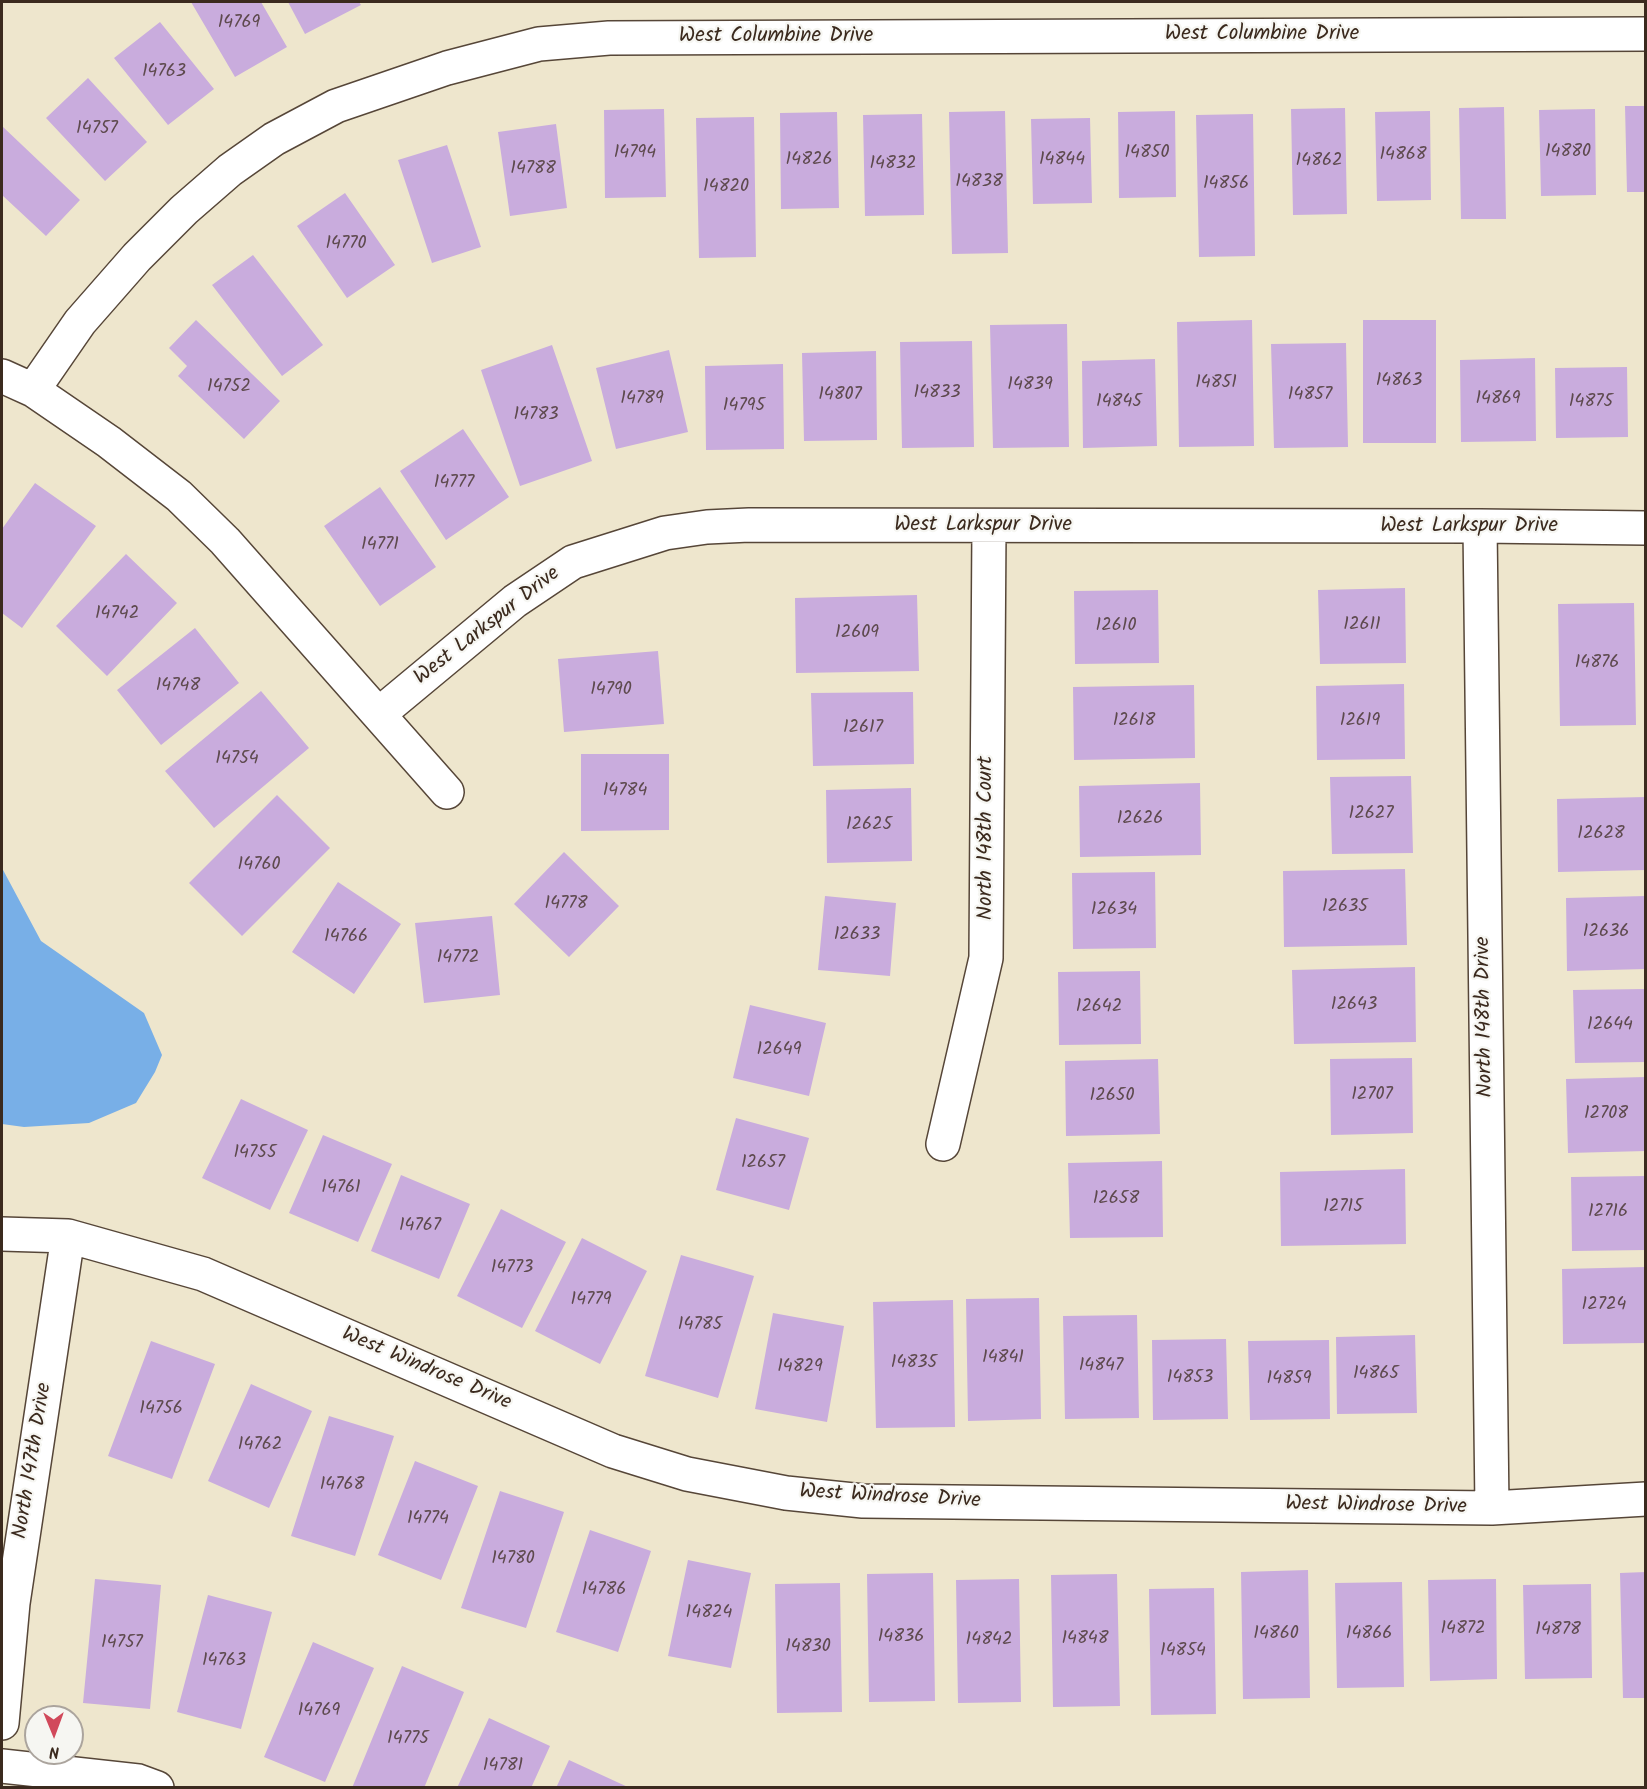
<!DOCTYPE html>
<html>
<head>
<meta charset="utf-8">
<style>
	body { margin:0 }
	#map { position:relative; width:1647px; height:1789px; overflow:hidden; background:#eee6cd; font-family:Kalam,sans-serif }
	canvas { display:block }
	.frame { position:absolute; inset:0; border:3px solid #3b2a1e; pointer-events:none }
	.north { position:absolute; left:24px; top:1705px; width:60px; height:60px; box-sizing:border-box; background:#f6f6f2; border:2px solid #aba49d; border-radius:50%; rotate:179deg; font-size:16px; font-weight:700; line-height:24px; text-align:center; color:#3b2a1e }
	.north::after { content:''; display:block; margin:auto; width:21px; height:27px; background:#d1495b; clip-path:polygon(50% 0,100% 100%,50% 72%,0 100%) }
</style>
</head>
<body>
<div id="map">
<canvas width="1647" height="1789"></canvas>
<div class="frame"></div>
<div class="north">N</div>
</div>
<script>
const c = document.querySelector('canvas').getContext('2d');
c.lineJoin = 'round';
function paint(path, color) { c.fillStyle = color; c.fill(path, 'evenodd'); }
function trace(path, color, width, dash) { c.strokeStyle = color; c.lineWidth = width; c.lineCap = dash ? 'butt' : 'round'; c.setLineDash(dash || []); c.stroke(path); }
function drawText(font, color, halo, rows, align = 'center') {
  c.font = font + ' Kalam,sans-serif'; c.lineWidth = 4.5; c.setLineDash([]); c.textBaseline = 'middle'; c.strokeStyle = halo; c.fillStyle = color; for (const [text, x, y, turn = 0] of rows) {
    c.save(); c.translate(x, y); c.rotate((+turn || 0) * Math.PI / 180); c.textAlign = isNaN(turn) ? turn : align; if (halo) c.strokeText(text, 0, 0); c.fillText(text, 0, 0); c.restore();
  }
}
const water = new Path2D(`
	M2 868 41 941 144 1013 162 1055 155 1072 136 1103 89 1123 24 1127 2 1124Z`);
const building = new Path2D(`
	M191 2H261L287 47 235 77Z
	M288 2H359L361 5 305 34Z
	M160 22 214 89 168 125 114 58Z
	M88 78 147 142 105 181 46 118Z
	M1625 106H1646V192H1627Z
	M1504 107 1506 219H1461L1459 108Z
	M1345 108 1347 214 1293 215 1291 109Z
	M664 109 666 197 605 198 604 110Z
	M1595 109 1596 195 1541 196 1539 110Z
	M1005 111 1008 253 952 254 949 112Z
	M1175 111 1176 197 1119 198 1118 112Z
	M1430 111 1431 200 1377 201 1375 112Z
	M837 112 839 208 781 209 780 113Z
	M922 114 924 215 865 216 863 115Z
	M1253 114 1255 256 1199 257 1196 115Z
	M754 117 756 257 699 258 696 118Z
	M1090 118 1092 203 1033 204 1031 119Z
	M556 124 567 208 510 216 498 132Z
	M2 126 80 200 46 236 2 195Z
	M447 145 481 247 432 263 398 160Z
	M345 193 395 265 347 298 297 226Z
	M253 255 323 345 282 376 212 285Z
	M196 320 280 401 244 439 178 376 187 366 169 348Z
	M1252 320 1254 446 1179 447 1177 322Z
	M1363 320H1436V443H1363Z
	M1067 324 1069 447 993 448 990 325Z
	M972 341 974 447 902 448 900 342Z
	M1346 343 1348 447 1274 448 1271 344Z
	M552 345 592 461 520 486 481 370Z
	M669 350 688 432 616 449 596 368Z
	M876 351 877 440 804 441 802 353Z
	M1535 358 1536 441 1461 442 1460 360Z
	M1155 359 1157 446 1083 448 1082 361Z
	M783 364 784 449 706 450 705 366Z
	M1627 367 1628 437 1556 438 1555 368Z
	M463 429 509 497 446 540 400 471Z
	M35 483 96 526 22 628 2 613V529Z
	M380 487 436 567 380 606 324 526Z
	M126 554 177 603 107 676 56 626Z
	M1405 588 1406 663 1320 664 1318 590Z
	M1158 590 1159 663 1075 664 1074 591Z
	M917 595 919 671 796 673 795 598Z
	M1634 603 1636 725 1560 726 1558 604Z
	M195 628 239 683 161 745 117 690Z
	M658 651 664 724 564 732 558 659Z
	M1404 684 1405 759 1317 760 1316 686Z
	M1194 685 1195 758 1074 760 1073 687Z
	M261 691 309 748 214 828 165 771Z
	M913 692 914 764 813 766 811 693Z
	M581 754H669V830L581 831Z
	M1411 776 1413 853 1332 854 1330 777Z
	M1200 783 1201 855 1080 857 1079 786Z
	M911 788 912 861 827 863 826 790Z
	M277 795 330 848 242 936 189 883Z
	M1646 797V870L1558 872 1557 799Z
	M564 852 619 906 569 957 514 904Z
	M1405 869 1407 945 1284 947 1283 871Z
	M1155 872 1156 948 1073 949 1072 873Z
	M338 882 401 924 354 994 292 952Z
	M825 896 896 903 890 976 818 970Z
	M1646 896V969L1567 971 1566 898Z
	M492 916 500 995 424 1003 415 923Z
	M1415 967 1416 1042 1294 1044 1292 970Z
	M1140 971 1141 1044 1059 1045 1058 972Z
	M1646 989V1062L1575 1063 1573 990Z
	M750 1005 826 1023 809 1096 733 1078Z
	M1412 1058 1413 1133 1331 1135 1330 1059Z
	M1158 1059 1160 1134 1066 1136 1065 1061Z
	M1646 1077V1151L1568 1153 1566 1079Z
	M241 1099 308 1130 270 1210 202 1178Z
	M736 1118 809 1138 789 1210 716 1190Z
	M323 1135 392 1164 358 1242 289 1213Z
	M1162 1161 1163 1237 1070 1238 1068 1163Z
	M1405 1169 1406 1244 1281 1246 1280 1172Z
	M401 1175 470 1204 439 1279 371 1251Z
	M1646 1176V1250L1572 1251 1571 1177Z
	M501 1209 566 1242 522 1328 457 1296Z
	M582 1238 647 1271 600 1364 535 1331Z
	M681 1255 754 1276 718 1398 645 1376Z
	M1646 1267V1343L1563 1344 1562 1269Z
	M1039 1298 1041 1419 968 1421 966 1299Z
	M953 1300 955 1427 876 1428 873 1302Z
	M773 1313 844 1326 827 1422 755 1409Z
	M1137 1315 1139 1418 1065 1419 1063 1316Z
	M1415 1335 1417 1413 1337 1414 1336 1337Z
	M1226 1339 1228 1419 1153 1420 1152 1340Z
	M1329 1340 1330 1419 1250 1420 1248 1341Z
	M151 1341 215 1364 172 1479 108 1456Z
	M251 1384 312 1411 269 1508 208 1481Z
	M329 1416 394 1436 355 1556 291 1536Z
	M415 1461 478 1486 441 1580 378 1555Z
	M500 1491 564 1512 526 1628 461 1608Z
	M590 1530 651 1551 618 1652 556 1632Z
	M688 1560 751 1573 731 1668 668 1656Z
	M1308 1570 1310 1698 1243 1699 1241 1572Z
	M1646 1572V1698H1623L1620 1573Z
	M933 1573 935 1701 869 1702 867 1574Z
	M1117 1574 1120 1706 1053 1707 1051 1575Z
	M95 1579 161 1585 150 1709 83 1703Z
	M1019 1579 1021 1702 958 1703 956 1580Z
	M1496 1579 1497 1679 1430 1681 1428 1580Z
	M1402 1582 1404 1687 1337 1688 1335 1583Z
	M840 1583 842 1712 777 1713 775 1584Z
	M1591 1584 1592 1678 1525 1679 1523 1585Z
	M1214 1588 1216 1714 1151 1715 1149 1589Z
	M208 1595 272 1612 241 1729 177 1712Z
	M313 1642 374 1668 325 1782 264 1757Z
	M402 1666 464 1692 424 1788H352Z
	M489 1718 550 1746 531 1788H457Z
	M569 1760 630 1788H556Z`);
const minor = new Path2D(`
	M2 376 33 390 109 442 179 496 225 541 447 792
	M33 390 80 322 137 257 184 210 230 170 274 139 336 106 447 68 539 44 609 38 1646 34
	M1480 526 1492 1508
	M379 714 515 601 573 562 665 533 707 527 749 525 1480 526 1646 528
	M943 1144 986 958 989 527
	M2 1234 68 1236 203 1274 613 1451 687 1474 786 1493 863 1501 1492 1508 1646 1499
	M2 1723 13 1603 68 1236
	M2 1766 138 1781 157 1788`);
const numberNames = [
	["14769",239,24],
	["14763",164,73],
	["14757",97,130],
	["14880",1568,153],
	["14794",635,154],
	["14850",1147,154],
	["14868",1403,156],
	["14826",809,161],
	["14844",1062,161],
	["14862",1319,162],
	["14832",893,165],
	["14788",533,170],
	["14838",979,183],
	["14856",1226,185],
	["14820",726,188],
	["14770",346,245],
	["14863",1399,382],
	["14851",1216,384],
	["14839",1030,386],
	["14752",229,388],
	["14833",937,394],
	["14807",840,396],
	["14857",1310,396],
	["14789",642,400],
	["14869",1498,400],
	["14845",1119,403],
	["14875",1591,403],
	["14795",744,407],
	["14783",536,416],
	["14777",454,484],
	["14771",380,546],
	["14742",117,615],
	["12611",1362,626],
	["12610",1116,627],
	["12609",857,634],
	["14876",1597,664],
	["14748",178,687],
	["14790",611,691],
	["12618",1134,722],
	["12619",1360,722],
	["12617",863,729],
	["14754",237,760],
	["14784",625,792],
	["12627",1371,815],
	["12626",1140,820],
	["12625",869,826],
	["12628",1601,835],
	["14760",259,866],
	["14778",566,905],
	["12635",1345,908],
	["12634",1114,911],
	["12636",1606,933],
	["12633",857,936],
	["14766",346,938],
	["14772",458,959],
	["12643",1354,1006],
	["12642",1099,1008],
	["12644",1610,1026],
	["12649",779,1051],
	["12707",1372,1096],
	["12650",1112,1097],
	["12708",1606,1115],
	["14755",255,1154],
	["12657",763,1164],
	["14761",341,1189],
	["12658",1116,1200],
	["12715",1343,1208],
	["12716",1608,1213],
	["14767",420,1227],
	["14773",512,1269],
	["14779",591,1301],
	["12724",1604,1306],
	["14785",700,1326],
	["14841",1003,1359],
	["14835",914,1364],
	["14847",1101,1367],
	["14829",800,1368],
	["14865",1376,1375],
	["14853",1190,1379],
	["14859",1289,1380],
	["14756",161,1410],
	["14762",260,1446],
	["14768",342,1486],
	["14774",428,1520],
	["14780",513,1560],
	["14786",604,1591],
	["14824",709,1614],
	["14872",1463,1630],
	["14878",1558,1631],
	["14860",1276,1635],
	["14866",1369,1635],
	["14836",901,1638],
	["14848",1085,1640],
	["14842",989,1641],
	["14757",122,1644],
	["14830",808,1648],
	["14854",1183,1652],
	["14763",224,1662],
	["14769",319,1712],
	["14775",408,1740],
	["14781",503,1767]
];
const streetNames = [
	["West Columbine Drive",1262,35],
	["West Columbine Drive",776,37],
	["West Larkspur Drive",983,526],
	["West Larkspur Drive",1469,527],
	["West Larkspur Drive",488,627,-38],
	["North 148th Court",987,838,-90],
	["North 148th Drive",1486,1017,-91],
	["West Windrose Drive",426,1370,23],
	["North 147th Drive",34,1461,-81],
	["West Windrose Drive",890,1498,3],
	["West Windrose Drive",1376,1507,1]
];
paint(water, '#78afe7');
paint(building, '#c9acdd');
trace(minor, '#564638', 36);
trace(minor, '#fff', 33);
drawText('18px', '#5e4a4e', null, numberNames);
drawText('21px', '#3b2a1e', '#f6f6f2', streetNames);
</script>
</body>
</html>
